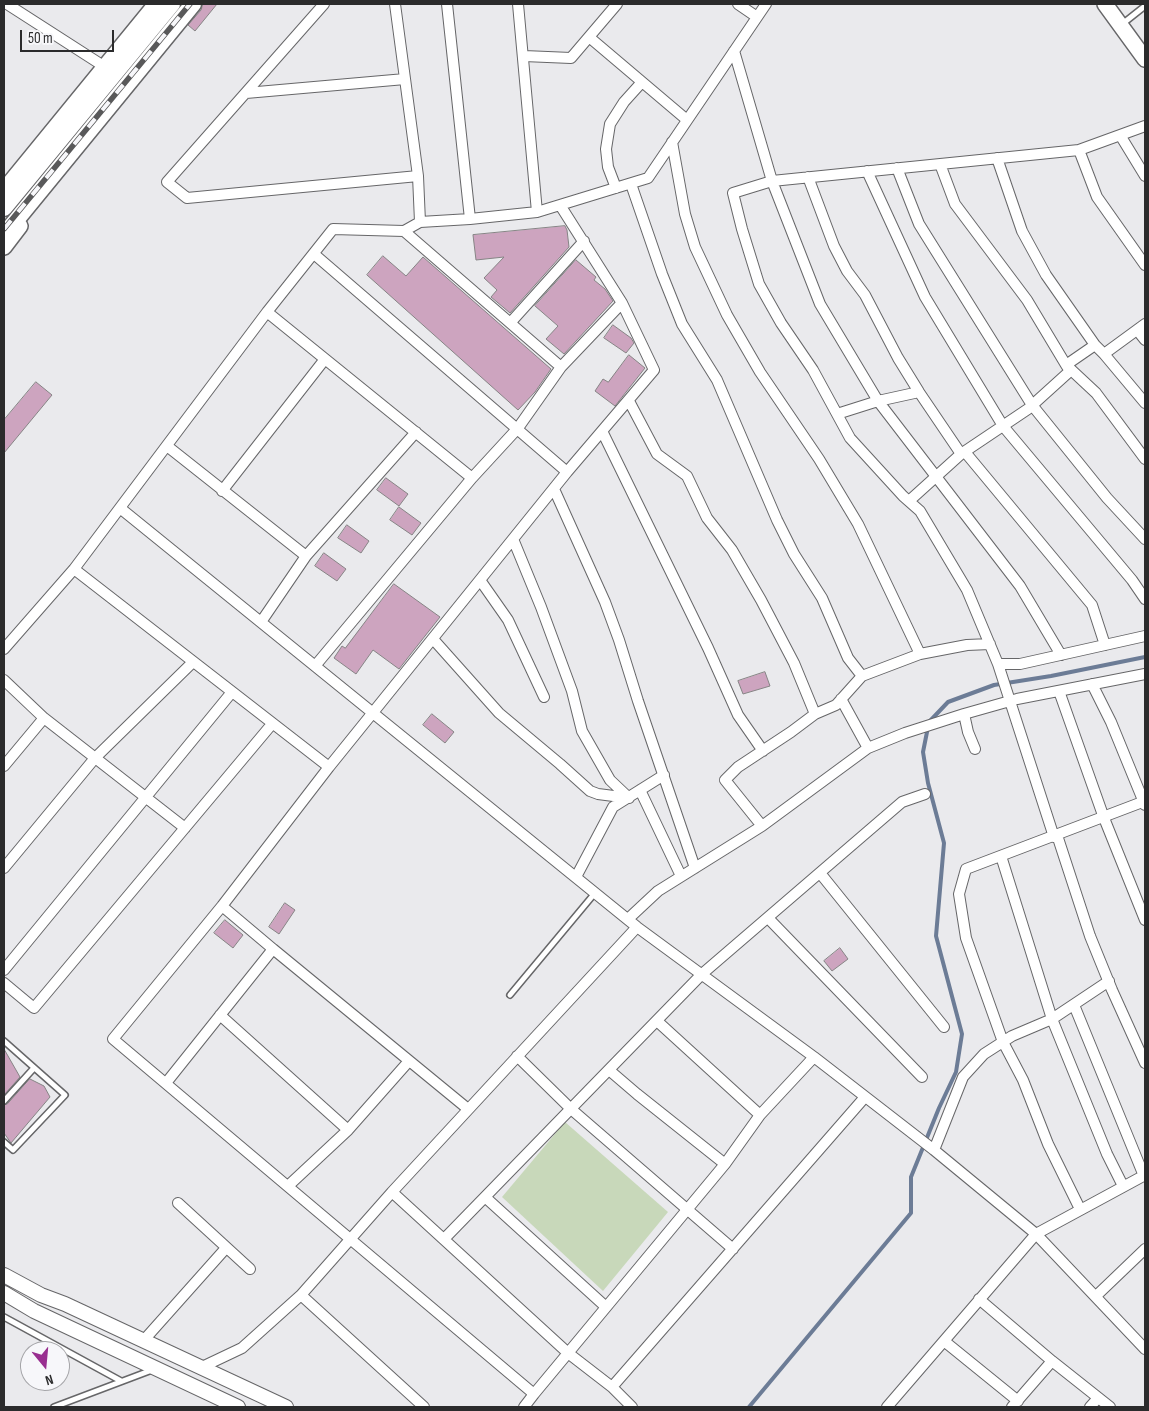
<!DOCTYPE html>
<html>
<head>
<meta charset="utf-8">
<style>
	body { margin:0 }
	#map { position:relative; width:1149px; height:1411px; overflow:hidden; background:#eaeaed; font-family:"Sofia Sans Condensed",sans-serif }
	canvas { display:block }
	.frame { position:absolute; inset:0; border:5px solid #2b2b2c; pointer-events:none }
	.north { position:absolute; left:20px; top:1341px; width:50px; height:50px; box-sizing:border-box; background:#f7f7fa; border:1px solid #a5a5a8; border-radius:50%; rotate:163deg; font-size:14px; font-weight:700; line-height:20px; text-align:center; color:#2b2b2c }
	.north::after { content:''; display:block; margin:auto; width:18px; height:22px; background:#992e90; clip-path:polygon(50% 0,100% 100%,50% 72%,0 100%) }
	.scale { position:absolute; left:20px; top:30px; width:94px; height:22px; box-sizing:border-box; border:2px solid #2b2b2c; border-top:0; padding-left:6px; font-size:15px; line-height:18px; white-space:nowrap; color:#2b2b2c; -webkit-text-stroke:4px #f7f7fa; paint-order:stroke }
</style>
</head>
<body>
<div id="map">
<canvas width="1149" height="1411"></canvas>
<div class="frame"></div>
<div class="north">N</div>
<div class="scale">50 m</div>
</div>
<script>
const c = document.querySelector('canvas').getContext('2d');
c.lineJoin = 'round';
function paint(path, color) { c.fillStyle = color; c.fill(path, 'evenodd'); }
function trace(path, color, width, dash) { c.strokeStyle = color; c.lineWidth = width; c.lineCap = dash ? 'butt' : 'round'; c.setLineDash(dash || []); c.stroke(path); }
const green = new Path2D(`
	M565 1122 668 1212 603 1291 502 1197Z`);
const stream = new Path2D(`
	M749 1407 911 1213V1177L939 1108 956 1072 962 1034 936 936 944 843 928 783 923 752 929 722 948 702 994 685 1051 676 1145 657`);
const building = new Path2D(`
	M203 4H217L195 31 188 25 201 10Z
	M565 226 567 230 569 247 510 313 491 297 497 290 484 278 504 257 476 260 473 235Z
	M383 256 406 276 423 257 551 369 535 392 518 410 367 275Z
	M576 260 596 277 594 280 605 289 613 301 564 354 546 339 558 326 535 306Z
	M613 325 631 338 634 343 626 353 604 338Z
	M629 355 645 368 615 406 595 391 603 379 608 382Z
	M36 382 52 395 4 453V420Z
	M386 478 408 494 399 506 377 490Z
	M399 507 421 523 412 535 390 520Z
	M347 525 369 541 361 553 338 538Z
	M324 553 346 569 337 581 315 566Z
	M394 584 440 617 399 669 373 650 356 674 334 658 342 646 345 648Z
	M765 672 770 686 743 694 738 681Z
	M432 714 454 732 445 743 423 725Z
	M285 903 295 910 279 934 269 927Z
	M225 920 243 935 233 948 214 933Z
	M840 948 848 959 832 971 824 961Z
	M4 1049 20 1077 4 1095Z
	M30 1079 44 1086 50 1097 11 1143 4 1133V1105L7 1104Z`);
const service = new Path2D(`
	M1121 25 1145 6
	M510 995 595 893
	M4 1041 65 1095 13 1150 4 1142
	M4 1101 34 1068
	M4 1317 121 1381
	M54 1407 152 1370`);
const minor = new Path2D(`
	M7 4 105 67
	M324 4 167 182 187 198 418 176
	M395 4 418 176 420 222 470 219 537 212 648 178 766 4
	M447 4 470 219
	M518 4 537 212
	M738 4 757 17
	M589 37 687 120
	M734 51 772 181 1079 150 1145 126
	M524 56 571 58 617 4
	M246 93 405 79
	M1120 135 1145 176
	M672 142 685 214 695 247 727 315 760 372 819 459 858 524 920 654
	M1079 150 1097 197 1145 265
	M997 158 1022 231 1046 275 1095 345
	M940 164 955 204 1027 300 1066 365 1096 393 1145 459
	M897 168 919 224 1032 405 1107 498 1145 539
	M867 171 925 297 1003 426 1132 580 1145 599
	M808 177 834 246 847 271 865 295 898 358 919 392 961 454
	M631 184 662 274 682 324 717 380 777 520 794 554 822 598 848 658 862 676
	M616 188 608 167 606 149 610 124 624 102 642 82
	M560 205 622 303 561 367
	M314 254 567 472 329 767 222 906 113 1039 534 1394 524 1407
	M267 312 472 478
	M511 322 584 241
	M1137 330 1145 340
	M1104 354 1145 403
	M629 401 657 454 687 476 707 518 732 550 761 600 794 663 815 714
	M837 414 878 401 919 392
	M602 431 708 648 738 715 763 751
	M167 446 306 556 416 432
	M965 452 1092 605 1105 645
	M567 472 654 370 622 303
	M554 489 605 602 619 640 638 701 695 868
	M222 491 325 359
	M909 501 961 454 1028 409 1070 371 1066 365 1095 345 1104 354 1145 324
	M120 508 637 927 814 1057 934 1150 1036 1234 1145 1175
	M513 539 541 607 572 691 582 731 610 780 629 798
	M74 569 329 767
	M480 580 508 620 544 697
	M261 622 306 556
	M433 639 499 713 560 764 590 791 598 794 629 798
	M4 649 74 569 267 312 333 229 404 231 420 222
	M1061 655 1020 586 878 401 820 304 772 181 733 193 742 229 759 284 781 323 813 370 850 438 903 496 920 511 967 590 998 664H1020L1145 636
	M998 664 1054 837
	M315 666 472 478 518 428 561 367 404 231
	M4 680 44 718
	M1092 684 1111 722 1145 805
	M1059 691 1104 818 1145 920
	M868 748 905 733 964 714
	M975 749 968 732 964 714 1017 699 1145 674
	M4 766 44 718 185 828
	M640 790 681 876
	M762 826 868 748 841 699
	M1057 835 1090 936 1112 990 1145 1063
	M1001 856 1052 1019 1109 981
	M4 868 95 758 193 662
	M820 873 944 1027
	M576 877 613 807 664 775
	M222 906 273 949
	M768 918 922 1077
	M628 919 658 891 762 826 725 780 738 767 791 732 815 714 836 705 862 676 920 654 967 645 990 644
	M4 970 232 692
	M4 983 34 1008 272 724
	M1074 1005 1144 1176
	M220 1015 348 1130 409 1061
	M657 1021 760 1115
	M517 1056 571 1109 733 1249
	M609 1070 637 1094 725 1164
	M166 1083 273 949 468 1109
	M934 1150 963 1077 984 1054 1012 1036 1052 1019 1107 1154 1123 1186
	M288 1186 348 1130
	M392 1192 637 927
	M485 1197 606 1307
	M178 1203 250 1269
	M1080 1209 1048 1144 1023 1080 1003 1042 966 938 959 894 966 869 1145 801
	M444 1239 702 974 902 802 925 794
	M1096 1296 1145 1249
	M979 1299 1052 1361
	M144 1340 226 1248
	M944 1341 1018 1401
	M202 1367 242 1348 301 1295
	M612 1387 632 1407
	M534 1394 725 1164 760 1115 814 1057
	M424 1407 301 1295 392 1192 568 1353 612 1387 865 1097
	M887 1407 1036 1234 1145 1349
	M1012 1407 1052 1361 1110 1407
	M1090 1407 1098 1398`);
const tertiary = new Path2D(`
	M4 1275 41 1295 65 1304 286 1407
	M4 1293 34 1311 238 1407`);
const secondary = new Path2D(`
	M1105 4 1145 59
	M4 190 156 4
	M4 247 20 226`);
const primary = new Path2D(`
	M4 208 172 4
	M4 235 193 4`);
const rail = new Path2D(`
	M4 229 190 4`);
paint(green, '#c8d8ba');
trace(stream, '#6c7c96', 4);
paint(building, '#cda4bf');
trace(building, '#868485', 1);
trace(service, '#666668', 8);
trace(minor, '#666668', 12);
trace(tertiary, '#666668', 16);
trace(secondary, '#666668', 18);
trace(primary, '#666668', 19);
trace(service, '#fff', 5);
trace(minor, '#fff', 10);
trace(tertiary, '#fff', 14);
trace(secondary, '#fff', 15);
trace(primary, '#fff', 16);
trace(rail, '#59595a', 5.5);
trace(rail, '#f7f7fa', 4, [11]);
</script>
</body>
</html>
